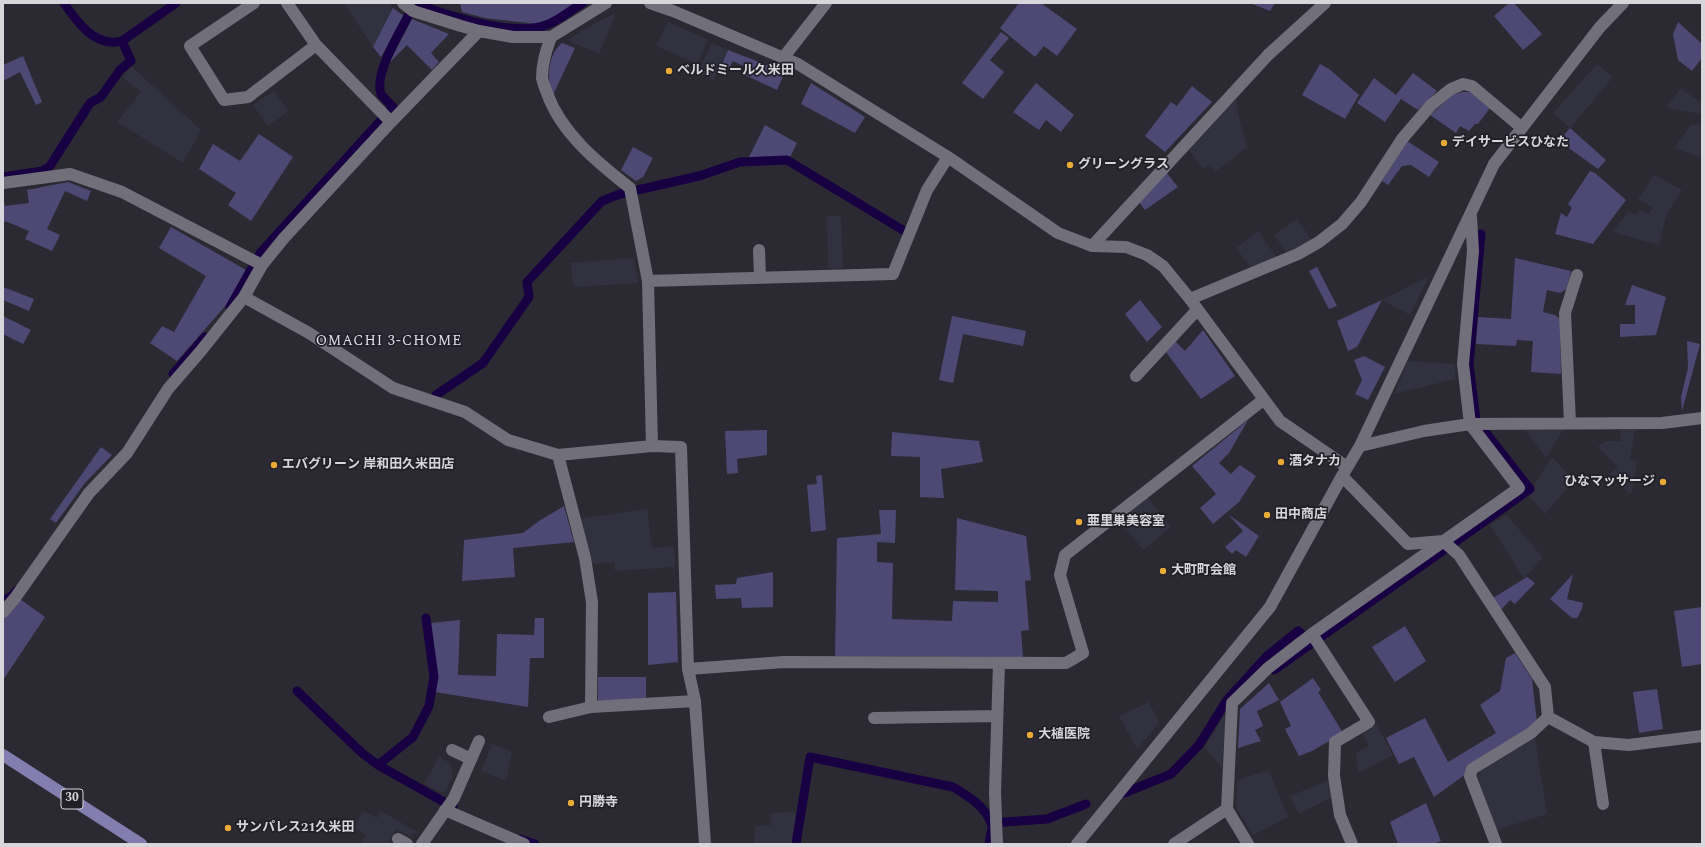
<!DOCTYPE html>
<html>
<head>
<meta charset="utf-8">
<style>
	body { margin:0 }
	#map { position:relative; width:1705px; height:847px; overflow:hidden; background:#2b2a33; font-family:Spectral,serif }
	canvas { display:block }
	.frame { position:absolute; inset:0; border:4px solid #d6d6db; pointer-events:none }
</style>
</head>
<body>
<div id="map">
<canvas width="1705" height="847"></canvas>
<div class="frame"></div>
</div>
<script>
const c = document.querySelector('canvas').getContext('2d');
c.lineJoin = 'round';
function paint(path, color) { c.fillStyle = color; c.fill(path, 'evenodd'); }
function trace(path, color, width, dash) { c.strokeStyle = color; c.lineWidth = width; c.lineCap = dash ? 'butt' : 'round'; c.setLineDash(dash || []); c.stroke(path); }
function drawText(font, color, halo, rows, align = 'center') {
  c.font = font + ' Spectral,"Noto Sans JP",serif'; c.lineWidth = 3.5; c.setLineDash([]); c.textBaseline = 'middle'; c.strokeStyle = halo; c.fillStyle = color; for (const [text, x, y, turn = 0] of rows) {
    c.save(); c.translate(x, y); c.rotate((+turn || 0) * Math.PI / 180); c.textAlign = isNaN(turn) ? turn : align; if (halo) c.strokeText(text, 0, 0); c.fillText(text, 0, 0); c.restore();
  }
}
const built = new Path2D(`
	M344 3H388L393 8 373 47Z
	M616 13 599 54 567 40 595 23Z
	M668 22 708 40 697 64 656 46Z
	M712 43 728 50 714 80 698 72Z
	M1597 64 1613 77 1570 128 1553 113Z
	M131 66 201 130 183 163 117 122 141 92 122 77Z
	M1681 88 1702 104V114L1670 109 1667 106Z
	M274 91 288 111 268 126 253 105Z
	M1236 94 1237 111 1247 147 1215 172 1210 164 1203 169 1187 148Z
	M1691 124 1702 125V158L1674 148Z
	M1654 175 1682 190 1666 216 1659 245 1612 232 1629 211 1635 215 1640 209 1648 214 1653 208 1638 199Z
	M827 216H841L843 268H828Z
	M1297 219 1312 240 1287 253 1274 235Z
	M1258 231 1277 258 1251 268 1236 248Z
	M634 258 638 283 574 287 573 284 571 263Z
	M1429 276 1410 315 1382 300Z
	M1408 361 1455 364V379L1394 394Z
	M1525 430H1563L1546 458Z
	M1620 430H1635L1630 460 1637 461 1632 492 1630 494 1610 474 1618 467 1598 447 1605 441H1621Z
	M1552 457 1574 480 1545 514 1528 495Z
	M1148 498 1171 527 1143 550 1119 520Z
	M647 509 652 548 674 546 675 567 615 571 614 562 589 564 578 519Z
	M1507 515 1543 558 1524 578 1490 525Z
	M1149 702 1159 723 1137 749 1119 716Z
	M1224 715 1226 717 1222 768 1205 747Z
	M1377 725 1393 755 1358 773 1356 753 1369 746 1362 733Z
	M1535 738 1547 814 1497 830 1480 788 1478 774 1482 768Z
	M492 744 512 752 506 781 481 771Z
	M439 757 450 763 453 776 444 793 424 784Z
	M1269 770 1288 817 1253 835 1236 808 1237 780Z
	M1330 780 1332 797 1299 814 1290 796Z
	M363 811 377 818 381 811 419 833 409 836 396 829 388 844H360L366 834 354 828Z
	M795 812 797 819 793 844H754L755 826 771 825V813Z`);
const green = new Path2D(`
	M460 3H578L554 18 536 24 485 18 462 12Z
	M1019 3H1041L1077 29 1057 56 1044 46 1035 57 1000 28Z
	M1250 3H1275L1270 11Z
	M1509 3H1514L1542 34 1523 50 1494 16Z
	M393 8 404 16 381 57 373 47Z
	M412 19 449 34 431 53 439 62 432 70 407 45 389 63Z
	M1678 22 1702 44V58L1692 71 1678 60 1673 34Z
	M1001 32 1009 38 990 60 1004 72 983 99 962 83Z
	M562 43 575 48 552 97C548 79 546 56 562 43Z
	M728 50 785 72 777 90 745 75 748 68 733 61 729 68 722 64Z
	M23 56 42 102 36 105 20 72 3 81V65Z
	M1320 64 1329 69 1359 95 1345 119 1302 95Z
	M1413 73 1437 91 1418 110 1401 99 1385 122 1357 103 1374 78 1396 95Z
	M811 83 865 117 855 133 801 104Z
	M1036 83 1074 115 1061 132 1046 120 1039 130 1013 112Z
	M1192 86 1212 102 1165 152 1145 136 1171 102 1177 106Z
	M1462 92H1470L1490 108 1478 124H1475L1469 131 1460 126 1456 133 1430 115 1454 94Z
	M765 125 797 143 790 157 748 159Z
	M1570 128 1606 160 1598 169 1559 141Z
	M259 134 293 157 251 221 228 205 236 193 199 169 213 144 240 161Z
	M1407 141 1439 162 1429 177 1411 165 1402 166 1388 185 1382 181Z
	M633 147 653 158 643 177 636 181 621 170Z
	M1590 171 1595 173 1626 200 1593 244 1555 234 1561 213 1567 217 1572 208 1568 204Z
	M1166 172 1178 187 1145 210 1139 202Z
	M68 182 91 191 87 201 65 191 47 229 60 235 52 251 25 239 29 231 5 221 3 225V198L5 206 29 203 27 190Z
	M171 227 246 270 227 304 177 361 150 343 162 326 174 332 206 276 159 248Z
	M1515 258 1571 271 1567 289 1560 293 1547 290 1543 312 1555 315 1560 319 1561 374 1531 372 1533 341 1517 340 1516 346 1476 344 1478 317 1511 319Z
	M1317 267 1337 306 1329 309 1309 271Z
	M1632 285 1666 297 1656 335 1620 337V324H1635V305H1625Z
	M3 287 34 299 29 311 3 300Z
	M1140 300 1162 327 1147 342 1125 314Z
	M1382 300 1357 347 1348 351 1337 321Z
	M3 316 31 330 23 344 3 334Z
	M952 316 1026 331 1023 346 963 334 953 383 939 380Z
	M1203 330 1235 376 1201 399 1166 352 1175 341 1185 351Z
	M1687 341 1700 344 1682 411 1681 397 1688 368Z
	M1364 356 1385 367 1368 400 1355 394 1362 380 1354 360Z
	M1248 420 1229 453 1219 463 1231 474 1240 465 1256 476 1239 502 1213 524 1200 508 1216 494 1192 466Z
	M767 430V455L737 459 738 473 727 474 725 431Z
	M892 432 979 441 983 462 941 469 944 498 920 497V457L891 456Z
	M101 447 112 455 85 483 56 523 50 519Z
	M822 475 826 530 811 532 807 485 817 484 816 476Z
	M564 506 574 542 513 548 515 577 462 581 464 540 523 533 539 521Z
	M879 510H896L895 543 877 542V562L893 563 892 619 952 621 953 601 998 602V591L955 590 957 518 1026 536 1031 580 1025 581 1029 630 1021 631 1023 657 835 656 837 538 881 534Z
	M1229 515 1259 536 1246 557 1236 550 1232 554 1225 547 1243 531Z
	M773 572V607L742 608 741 598 716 599 715 585 736 584 737 578Z
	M1573 574 1567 599 1583 603 1582 609 1577 618H1572L1550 599Z
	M1527 577 1535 583 1515 604 1510 600 1501 610 1493 598Z
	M676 592 678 662 648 665V593Z
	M20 599 45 617 3 680V619Z
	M1702 607V664L1682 667 1674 611Z
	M535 618H544V658H530L528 707 435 692 437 676 431 623 460 620 458 675 496 676 497 634 534 635Z
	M1405 626 1426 661 1395 682 1372 647Z
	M1515 653 1532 679 1537 723 1434 797 1414 757 1399 764 1386 738 1425 718 1448 762 1496 733 1480 705 1500 691 1506 658Z
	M598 677H646V698L598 702Z
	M1313 678 1321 690 1318 692 1343 733 1312 751 1299 756 1285 729 1291 726 1280 702Z
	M1269 683 1279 700 1257 711 1263 726 1255 730 1261 741 1238 748 1240 709Z
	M1657 689 1663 729 1639 733 1633 692Z
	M1426 803 1441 841 1433 844H1398L1390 822Z`);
const stream = new Path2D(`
	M64 3C77 22 95 48 122 41L176 3
	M416 3C447 16 515 37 546 25 560 20 570 10 583 3
	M3 177 43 171 50 166 90 103 101 97 120 70 131 61 122 41
	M230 307 261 252 393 107C390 103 383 98 381 94 373 72 405 24 415 3
	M173 374 205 337
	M436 395 483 363 529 297 527 282 602 201 620 194 699 176 740 162 787 160 906 232
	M3 601 13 595 16 591
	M1274 670 1530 489 1476 420 1469 364 1481 234
	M297 691 362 753 378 765 453 807
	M378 765 413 737 429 706 434 677 426 618
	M1124 793 1171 774 1199 745 1227 700 1267 656 1298 631 1311 642
	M519 839 535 844
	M796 844 810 757 953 787C968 796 985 806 991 823L1047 819 1086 804
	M989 844 992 828H998`);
const minor = new Path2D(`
	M254 3 190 46 224 100 248 97 316 45
	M287 3 316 45 391 122
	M403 3 413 11 461 26 479 31 513 37H551L606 3
	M650 3 673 11 798 64 948 157 1058 233 1092 246 1126 247 1147 255 1163 266 1190 299 1280 421 1347 467
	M551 37C546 51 542 63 542 78 543 83 545 88 547 93 561 133 598 163 630 188L648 281 652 446
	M783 58 826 3
	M3 183 70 174 122 192 262 265
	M1092 246 1268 55 1325 3
	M759 250 760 278
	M648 281 893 274 927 190 948 157
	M244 297 309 333 393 388 465 412 508 440 558 455 652 446 681 447 688 669 695 701 705 844
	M1190 299 1298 254 1319 242 1342 224 1361 202 1402 139 1431 105 1451 89 1463 84 1472 86 1522 128
	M1136 376 1197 310
	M1570 423 1565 313 1577 275
	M1360 446 1424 431 1470 424 1662 423 1702 418
	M558 455 585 558 592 602 591 707
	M1342 476 1408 544 1443 541 1459 555 1545 687 1548 717
	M3 612 15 598 89 493 127 453 168 389 200 352 244 297 262 265 284 238 391 122 479 31
	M1312 634 1369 722 1335 742 1334 776 1340 815 1352 844
	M688 669 784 662 1066 663 1083 653 1060 575 1065 555 1263 400
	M549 717 591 707 695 701
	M1548 717 1594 742 1629 745 1702 736
	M874 718 997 716
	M1594 742 1603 804
	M452 750 471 759
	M445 810 524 844
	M398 839 407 844
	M422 844 454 798 479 741
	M997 844 995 792 999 663
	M1077 844 1270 607 1342 476 1360 446 1494 164 1600 27 1623 3
	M1174 844 1227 809
	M1248 844 1227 809 1232 703 1268 668 1312 634 1519 488 1470 424 1463 364 1473 251 1471 217
	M1496 844 1470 776 1472 769 1531 733 1548 717`);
const major = new Path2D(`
	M3 755 141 844`);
const markers = [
	[669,71,4,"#eaaa38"],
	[1444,143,4,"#eaaa38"],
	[1070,165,4,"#eaaa38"],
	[1281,462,4,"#eaaa38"],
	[274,465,4,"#eaaa38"],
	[1663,482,4,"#eaaa38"],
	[1267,515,4,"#eaaa38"],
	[1079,522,4,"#eaaa38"],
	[1163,571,4,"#eaaa38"],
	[1030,735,4,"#eaaa38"],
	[571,803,4,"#eaaa38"],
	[228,828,4,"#eaaa38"]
];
const shields = [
	[72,799,22]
];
const shieldNames = [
	["30",72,799]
];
const poiNames = [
	["ベルドミール久米田",677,71],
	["デイサービスひなた",1452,143],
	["グリーングラス",1078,165],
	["酒タナカ",1289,462],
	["エバグリーン 岸和田久米田店",282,465],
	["ひなマッサージ",1655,482,"right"],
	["田中商店",1275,515],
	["亜里巣美容室",1087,522],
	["大町町会館",1171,571],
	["大植医院",1038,735],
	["円勝寺",579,803],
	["サンパレス21久米田",236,828]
];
const neighbourhoodNames = [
	["OMACHI 3-CHOME",389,342]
];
paint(built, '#323140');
paint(green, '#4d4974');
trace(stream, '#170142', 9);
trace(minor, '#71707a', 12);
trace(major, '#837eaf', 12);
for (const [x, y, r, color] of markers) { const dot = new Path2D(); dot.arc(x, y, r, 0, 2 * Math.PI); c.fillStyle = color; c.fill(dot); trace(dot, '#212029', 1.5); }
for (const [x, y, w] of shields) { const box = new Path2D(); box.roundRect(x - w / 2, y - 10, w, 20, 3); c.fillStyle = '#212029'; c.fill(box); trace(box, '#d6d6db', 1); }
drawText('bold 12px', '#d6d6db', null, shieldNames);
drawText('bold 13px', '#d6d6db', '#212029', poiNames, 'left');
c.letterSpacing = '1px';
drawText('14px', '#e3e2ee', '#212029', neighbourhoodNames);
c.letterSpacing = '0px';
</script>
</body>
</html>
